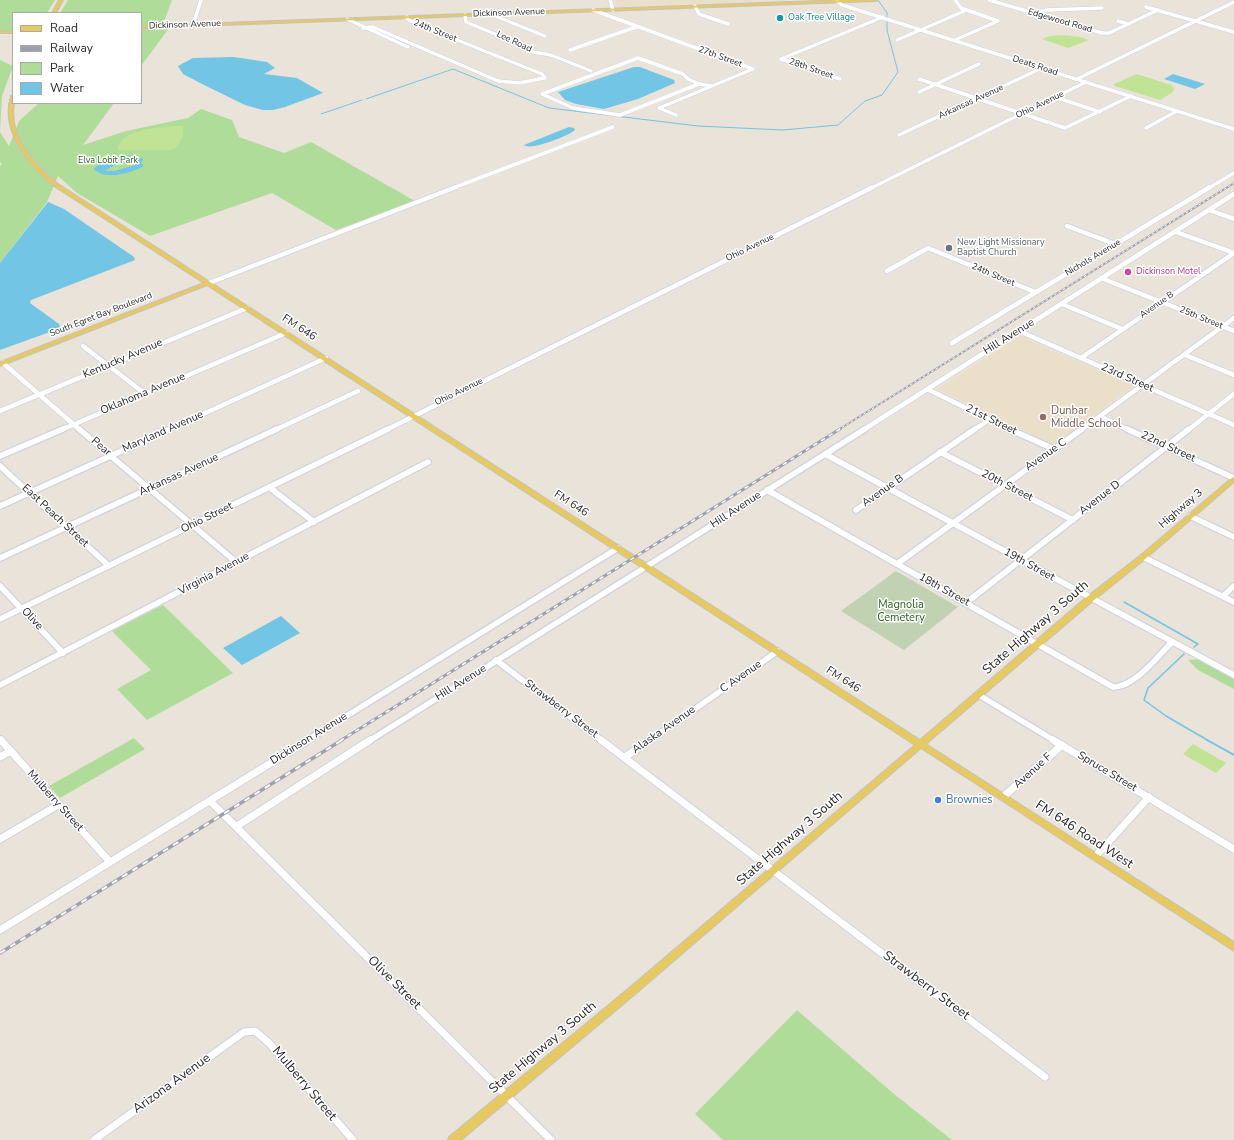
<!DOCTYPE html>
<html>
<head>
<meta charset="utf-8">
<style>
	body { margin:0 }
	#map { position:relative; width:1234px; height:1140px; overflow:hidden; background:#e9e3d9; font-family:"Nunito Sans",sans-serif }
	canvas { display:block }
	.legend { position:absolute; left:12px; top:12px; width:130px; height:92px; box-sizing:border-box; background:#fff; border:1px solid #a9a9a9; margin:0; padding:5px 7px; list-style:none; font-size:12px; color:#272727 }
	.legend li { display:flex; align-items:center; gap:8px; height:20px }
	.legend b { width:20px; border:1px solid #a9a9a9 }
</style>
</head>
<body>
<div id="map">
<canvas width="1234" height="1140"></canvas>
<ul class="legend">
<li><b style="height:5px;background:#e6c961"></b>Road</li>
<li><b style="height:5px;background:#9da0b1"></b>Railway</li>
<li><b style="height:11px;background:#afdd99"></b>Park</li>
<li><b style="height:11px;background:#72c5e5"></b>Water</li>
</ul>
</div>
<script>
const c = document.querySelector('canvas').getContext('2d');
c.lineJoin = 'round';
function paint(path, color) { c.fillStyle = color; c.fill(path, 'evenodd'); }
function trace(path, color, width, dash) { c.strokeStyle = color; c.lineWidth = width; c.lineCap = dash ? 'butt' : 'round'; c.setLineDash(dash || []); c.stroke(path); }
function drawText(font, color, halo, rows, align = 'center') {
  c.font = font + ' "Nunito Sans",sans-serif'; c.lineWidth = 3; c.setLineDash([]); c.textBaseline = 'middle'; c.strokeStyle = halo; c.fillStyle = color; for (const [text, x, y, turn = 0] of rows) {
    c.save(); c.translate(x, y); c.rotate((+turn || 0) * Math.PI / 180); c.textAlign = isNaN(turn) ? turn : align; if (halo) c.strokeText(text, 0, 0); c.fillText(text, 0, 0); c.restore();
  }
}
const education = new Path2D(`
	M615 0H786L787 1 617 7Z
	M1020 336 1134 386 1053 445 937 389Z`);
const green = new Path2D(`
	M0 0H55L47 13H13V30H0Z
	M68 0H172L162 27H170L141 66V13H60Z
	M0 60 13 66 2 96 0 132Z
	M39 103H114L83 145 126 131 188 118 201 109 232 120 239 137 284 153 311 142 415 201 336 230 272 193 150 236 77 193 58 176 47 202 0 263V166L2 164 0 162V132L9 146 19 121Z
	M163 605 233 673 147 720 117 689 151 670 112 631Z
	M1198 659 1234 678V689L1198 670 1188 660Z
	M134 738 145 749 60 798 49 786Z
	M797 1010 894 1094 952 1140H723L695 1114Z`);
const cemetery = new Path2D(`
	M896 571 958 607 904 650 841 611Z`);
const pitch = new Path2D(`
	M1061 35 1080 37 1089 40 1068 48 1042 39 1050 36Z
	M1137 74 1171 85 1174 88 1173 92 1160 100 1115 86 1114 84Z
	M183 126V136L176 148 170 150H118C119 128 168 126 183 126Z
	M1193 744 1226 763 1216 773 1183 754Z`);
const water = new Path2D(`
	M234 57 267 62 275 68 264 74 297 78 323 93 285 107 273 110H263L245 105 202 84 183 74 178 66 193 58Z
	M634 67H640L674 80 675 83 638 99 604 109 576 104 565 100 558 92Z
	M1173 74 1205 84 1195 89 1164 79Z
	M569 127 574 128 575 130C568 136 531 151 524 145Z
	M118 156C127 155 135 155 143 159L141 163 144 166C132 173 105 181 94 169L100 163ZM122 160 128 161 135 165 115 171H105Z
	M48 202 64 209 134 257 135 260 31 300 30 303 59 324 61 328 0 350V263Z
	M281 616 300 633 242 665 223 648Z`);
const streamFar2 = new Path2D(`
	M366 99 453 69 549 108 698 126 783 130 838 125 865 101 882 95 898 72 887 30V13L878 0
	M321 114 362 100`);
const streamFar1 = new Path2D(`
	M1124 602 1198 644 1194 647
	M1184 654 1148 688 1144 700 1166 716 1209 741`);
const stream = new Path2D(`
	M1207 740 1234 755`);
const minorFar3 = new Path2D(`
	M610 0 613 10
	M955 0 961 8 998 21 955 40
	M989 0 1102 33H1109L1158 10
	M837 1 842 5 1234 129
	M695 6 699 14 728 24
	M1146 7 1234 32
	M593 10 753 69 659 108
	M1034 13 1047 10 1102 8
	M490 14 545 36
	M465 15 466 22 526 47 533 52 551 55 591 71
	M347 19 408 47
	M1118 21 1128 24
	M193 25 201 0
	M363 28 373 27 498 81 519 83 545 78 542 74 417 24 407 19V17
	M897 40 967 10
	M570 50 636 27
	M638 58 683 74 688 79 699 84 620 115 573 108 542 94Z
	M781 59 883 17
	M781 59 840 79
	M919 79 1065 128 1131 96
	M1077 79 1234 2
	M699 84 712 86
	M919 92 979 64
	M1055 97 1100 112
	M659 108 676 115
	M1146 128 1177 111
	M899 135 1042 68
	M453 188 613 127
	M871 188 1086 82
	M1209 188 1234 173`);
const minorFar2 = new Path2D(`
	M1209 210 1234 219
	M1067 226 1115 244
	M1176 232 1234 253
	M887 271 928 248 1035 292
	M1101 278 1234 331
	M209 283 456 187
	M1062 304 1122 329
	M1019 331 1234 425
	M952 343 1210 187
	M83 346 144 393
	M1185 355 1234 375
	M1081 358 1234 253
	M3 363 80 430
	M927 389 1011 430
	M0 411 247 308
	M1101 417 1129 430
	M61 430 286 333
	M168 430 326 358
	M275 430 358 391
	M386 430 873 187
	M863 430 1234 194
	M974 430 990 419
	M1081 430 1234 318
	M1188 430 1234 394`);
const minorFar1 = new Path2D(`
	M79 429 236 562
	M1009 429 1054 449
	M1127 429 1234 478
	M940 452 1073 520
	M825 454 1234 675
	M0 456 63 429
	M0 466 109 566
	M269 487 314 522
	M767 490 1113 687C1135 687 1157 657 1172 642
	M0 506 170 429
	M856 510 975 429
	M1190 516 1234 537
	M1143 557 1234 602
	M0 558 277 429
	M897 564 1082 429
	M0 586 63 653
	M1223 596 1234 586
	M967 602 1189 429
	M0 619 388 429
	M496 660 602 741
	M0 685 428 462
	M979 695 1055 741
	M0 739 1 741
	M306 741 618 548
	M369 741 865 429
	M649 741 778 651`);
const minor = new Path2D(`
	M1 740 110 862
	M601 740 1045 1077
	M1053 740 1234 849
	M0 757 11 751
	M625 757 650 740
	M1003 797 1062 745
	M210 801 551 1140
	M237 826 370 740
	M0 839 58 805
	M1095 857 1149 797
	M0 930 308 740
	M94 1140 244 1032 255 1031 269 1043 353 1140`);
const major = new Path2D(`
	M59 0H63L56 13H52Z
	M845 0H878L876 1 141 28V26Z
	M0 31H13V33H0Z
	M11 96H13V103H14C8 137 34 164 58 184L920 740 1088 596 1141 555 1232 478 1234 477V482L1145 559 1094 600 926 744 1234 942V951L921 748 634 995 461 1140H448L449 1137 628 989 915 745 207 285 0 366V362L204 283 54 186C29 164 0 132 11 96Z`);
const railFar2 = new Path2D(`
	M838 430 1234 183`);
const railFar1 = new Path2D(`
	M340 741 840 429`);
const rail = new Path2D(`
	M0 953 342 740`);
const markers = [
	[780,18,4,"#0f9aa8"],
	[949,248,4,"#6b7280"],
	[1128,272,4,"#d1479c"],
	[1043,417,4,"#8d6e63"],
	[938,800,4,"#3f7fe0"]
];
const farStreetnames = [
	["Dickinson Avenue",509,13,-2],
	["Edgewood Road",1060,21,16],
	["Dickinson Avenue",185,25,-2],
	["24th Street",435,31,22],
	["Lee Road",514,42,25],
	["27th Street",720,57,20],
	["Deats Road",1035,66,18],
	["28th Street",811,69,19],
	["Arkansas Avenue",971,102,-25],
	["Ohio Avenue",1040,105,-26],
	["Ohio Avenue",750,248,-26],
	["Nichols Avenue",1093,258,-31],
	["24th Street",993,275,23],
	["Avenue B",1157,305,-35],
	["South Egret Bay Boulevard",101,315,-21],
	["25th Street",1201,318,22],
	["Ohio Avenue",459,392,-26]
];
const farCulturenames = [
	["Oak Tree Village",788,18]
];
const farParknames = [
	["Elva Lobit Park",108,161]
];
const farWorshipnames = [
	["New Light Missionary",957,243],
	["Baptist Church",957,253]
];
const farHotelnames = [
	["Dickinson Motel",1136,272]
];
const streetNames = [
	["FM 646",299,328,33],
	["Hill Avenue",1009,337,-32],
	["Kentucky Avenue",123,359,-23],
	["23rd Street",1127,378,24],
	["Oklahoma Avenue",143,394,-23],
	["21st Street",991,420,26],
	["Maryland Avenue",163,432,-24],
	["Pear",101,447,40],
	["22nd Street",1168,447,25],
	["Avenue C",1046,455,-35],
	["Arkansas Avenue",179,475,-25],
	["20th Street",1007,486,27],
	["Avenue B",883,491,-35],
	["Avenue D",1100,498,-38],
	["FM 646",571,504,33],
	["Highway 3",1181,509,-41],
	["Hill Avenue",736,510,-33],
	["East Peach Street",55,516,43],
	["Ohio Street",207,518,-26],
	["19th Street",1029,565,29],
	["Virginia Avenue",214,574,-28],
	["18th Street",944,590,29],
	["Olive",32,619,47],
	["C Avenue",741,677,-35],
	["FM 646",843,680,33],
	["Hill Avenue",461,683,-32],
	["Strawberry Street",561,709,37],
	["Alaska Avenue",664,730,-35],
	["Dickinson Avenue",309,739,-32],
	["Avenue F",1033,771,-42],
	["Spruce Street",1107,772,31],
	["Mulberry Street",55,801,48]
];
const educationNames = [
	["Dunbar",1051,411],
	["Middle School",1051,424]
];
const parkNames = [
	["Magnolia",901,605],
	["Cemetery",901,618]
];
const shopNames = [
	["Brownies",946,800]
];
const nearStreetnames = [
	["State Highway 3 South",1036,628,-41],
	["FM 646 Road West",1084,835,33],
	["State Highway 3 South",790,839,-41],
	["Olive Street",394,983,45],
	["Strawberry Street",926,986,37],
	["State Highway 3 South",543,1048,-40],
	["Arizona Avenue",172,1084,-36],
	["Mulberry Street",304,1084,50]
];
paint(education, '#eae0ca');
paint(green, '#afdd99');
paint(cemetery, '#c1d2b2');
paint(pitch, '#c1e395');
paint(water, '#72c5e5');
trace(streamFar2, '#72c5e5', 1);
trace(streamFar1, '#72c5e5', 1.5);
trace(stream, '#72c5e5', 2);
trace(minorFar3, '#cfd2e0', 4.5);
trace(minorFar2, '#cfd2e0', 6);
trace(minorFar1, '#cfd2e0', 8);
trace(minor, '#cfd2e0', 9);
trace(major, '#c3c3c3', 2);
trace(minorFar3, '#fff', 3.5);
trace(minorFar2, '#fff', 4.5);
trace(minorFar1, '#fff', 5.5);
trace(minor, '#fff', 7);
paint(major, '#e6c961');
trace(railFar2, '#9da0b1', 2);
trace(railFar1, '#9da0b1', 3);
trace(rail, '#9da0b1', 3.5);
trace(railFar2, '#fff', 1, [2.5]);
trace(railFar1, '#fff', 1.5, [4.5]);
trace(rail, '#fff', 2, [6]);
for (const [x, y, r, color] of markers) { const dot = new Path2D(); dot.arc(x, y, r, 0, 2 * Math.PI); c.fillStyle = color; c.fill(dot); trace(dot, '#fff', 1.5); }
drawText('9px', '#272727', '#fff', farStreetnames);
drawText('9px', '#0d838f', '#fff', farCulturenames, 'left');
drawText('9px', '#2a5e1e', '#fff', farParknames);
drawText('9px', '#5b616d', '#fff', farWorshipnames, 'left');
drawText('9px', '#b23c85', '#fff', farHotelnames, 'left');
drawText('11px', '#272727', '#fff', streetNames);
drawText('11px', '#785e54', '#fff', educationNames, 'left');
drawText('11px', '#2a5e1e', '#fff', parkNames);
drawText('11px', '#366cbe', '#fff', shopNames, 'left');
drawText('13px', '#272727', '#fff', nearStreetnames);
</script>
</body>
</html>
